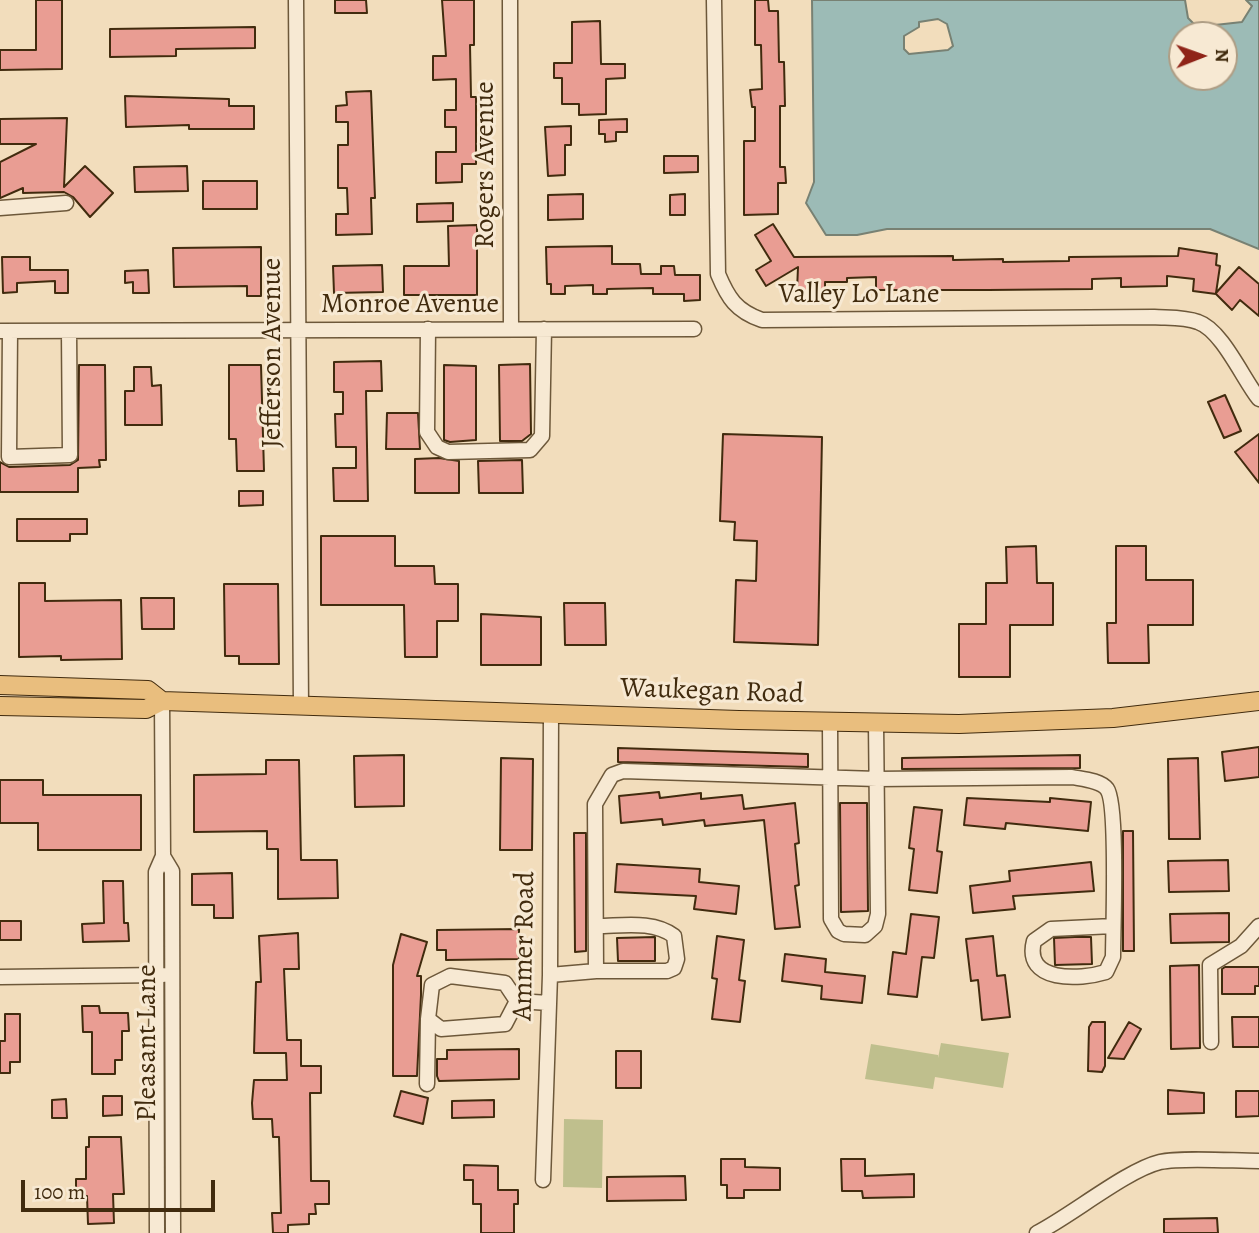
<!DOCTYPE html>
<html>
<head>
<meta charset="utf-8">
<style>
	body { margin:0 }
	#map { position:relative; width:1259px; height:1233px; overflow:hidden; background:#f2ddbc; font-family:Alegreya,serif }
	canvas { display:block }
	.north { position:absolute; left:1168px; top:21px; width:70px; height:70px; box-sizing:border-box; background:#f7e9d3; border:2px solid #ae9d84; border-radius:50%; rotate:89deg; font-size:19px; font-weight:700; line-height:28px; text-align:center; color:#412b0e }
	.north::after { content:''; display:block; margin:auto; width:24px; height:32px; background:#8f2418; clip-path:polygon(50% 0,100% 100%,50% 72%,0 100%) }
	.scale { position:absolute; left:21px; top:1180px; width:194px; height:32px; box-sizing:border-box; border:4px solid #412b0e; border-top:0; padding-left:9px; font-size:21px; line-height:24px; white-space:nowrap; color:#412b0e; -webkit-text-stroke:5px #f7e9d3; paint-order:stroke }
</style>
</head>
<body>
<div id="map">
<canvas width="1259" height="1233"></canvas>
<div class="north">N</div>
<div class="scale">100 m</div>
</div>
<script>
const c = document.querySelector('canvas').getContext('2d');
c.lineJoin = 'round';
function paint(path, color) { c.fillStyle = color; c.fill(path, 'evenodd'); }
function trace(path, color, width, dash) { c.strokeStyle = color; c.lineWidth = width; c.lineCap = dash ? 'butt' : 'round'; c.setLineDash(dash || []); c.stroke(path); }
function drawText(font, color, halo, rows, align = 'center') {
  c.font = font + ' Alegreya,serif'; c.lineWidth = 6; c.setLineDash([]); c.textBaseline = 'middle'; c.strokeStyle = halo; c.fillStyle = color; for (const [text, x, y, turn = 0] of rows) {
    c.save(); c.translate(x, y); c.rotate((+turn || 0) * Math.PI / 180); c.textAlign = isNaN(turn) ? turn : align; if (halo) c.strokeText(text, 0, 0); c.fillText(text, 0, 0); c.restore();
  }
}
const green = new Path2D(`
	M941 1043 1009 1053 1003 1088 935 1077 933 1089 865 1079 871 1044 938 1055V1058Z
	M564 1119 603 1120 602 1188 563 1187Z`);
const water = new Path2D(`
	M812 0H1185L1188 18 1197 27 1242 22 1252 6 1246 0H1259V249L1210 229H887L857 235H826L806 203 814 182ZM938 19 947 24 953 46 948 50 909 54 904 49V36L919 27V22ZM1182 35H1224V77H1182Z`);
const building = new Path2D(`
	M36 0H62V69L0 70V50H36Z
	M335 0H366L367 13H335Z
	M442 0H474V45H470L471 97H476V164H462V182L436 183V152H456V127H445V110H456V79L433 80V56H446Z
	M755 0H768L769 11H778L779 62H784L785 106H780V167H785L786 183H778V214L744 215V141H755V107H752L750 90 762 89 761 45H755Z
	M600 21 601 64H625V78L606 79V114L579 115V104H562V78H554V63H572V22Z
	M255 27V48L176 49V56L110 57V29Z
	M371 91 375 198H371L372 234 336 235V214H348L347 188H338V145H348V122H336V106L347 105 346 92Z
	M125 96 229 99V106H254V129H189V125L126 127Z
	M67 118 64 187 85 166 113 193 90 217 73 197 64 192 23 193V188L0 198V162L36 144H0V119Z
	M627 119V132H616V141L605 142V134H599V120Z
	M571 126V145H565V175L548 176 545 127Z
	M664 156H698V172L664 173Z
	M187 166 188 191 135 192 134 167Z
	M203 181H257V209H203Z
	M583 194V219L548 220V195Z
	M685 194V215H670V195Z
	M453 203V221L417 222V204Z
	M773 224 794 257 953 256V260L1003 259V262L1069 261V257L1178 256 1179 248 1217 254 1216 265 1220 266 1216 293 1239 267 1259 284V316L1240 300 1232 310 1216 294 1193 291 1194 279 1167 276V286L1121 287V278L1092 279V289L988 290H876V277L847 278V282H825V291H797L798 267 766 286 756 270 771 261 755 235Z
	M477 225V295H404V266H449L448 226Z
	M612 246V264H640L641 274H661V266H674L675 275H700V300L684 301V294H653V288L607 289V294H593V285L565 286V294H551V284H547L546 247Z
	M261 247V296H247V286L174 287 173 248Z
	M2 257H30V270H68V293H55V281L17 283V292L3 293Z
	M382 265 383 292 334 293 333 266Z
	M148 270 149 293H133V282L125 283V271Z
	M381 361 382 391H366L368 501H334L333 468H356V447H336L335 414H343V392H334V362Z
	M530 364 531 434 522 441H500L499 365Z
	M79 365H105L106 460H99L100 467 78 468V492H0V462L9 467 70 465 78 460Z
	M229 365H261L264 471H237L236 439H229Z
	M444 365 476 366V440L450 442 444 440Z
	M134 367H151L152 386 161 385 162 425H125V391H134Z
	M1225 395 1241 431 1224 438 1208 402Z
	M387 413H418L420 449H386Z
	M723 434 822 437 818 645 734 642 736 580 756 581 757 541 734 540 735 522 720 521Z
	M1259 434V483L1235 452Z
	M439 458 459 461V493H415V459Z
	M522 460 523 493H479L478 461Z
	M239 491H263V505L239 506Z
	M17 519H87V534H70V541H17Z
	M321 536H395V566H434L435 584H458V621H437V657H405L404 605H321Z
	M1036 546 1037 583H1053V625H1010V677H959V624H986V583H1007L1006 547Z
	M1116 546H1146V580H1193V625H1148L1149 663H1108L1107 623H1116Z
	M19 583H45V601L121 600 122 659 61 660V656L19 657Z
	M224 584H278L279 664H239V656H225Z
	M141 598H174V629H142Z
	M564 603H605L606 645H565Z
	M481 614 541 617V665H481Z
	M1259 747V777L1225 781 1222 752Z
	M618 748 808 754V767L618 762Z
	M404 755V806L355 807 354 756Z
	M1080 755V768L902 769V758Z
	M501 758 533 759 532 850H500Z
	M1198 758 1200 839H1169L1168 759Z
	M266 760H299L301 860H337L338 898 278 899V849H267V831L194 832V775L266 774Z
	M0 780H43V795H141V850H38V823H0Z
	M659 792 660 798 701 793V799L742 795 744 809 795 803 799 843 795 844 799 885 795 886 800 927 775 929 764 820 705 826 704 820 663 825 662 819 621 823 619 796Z
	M967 798 1050 802V798L1091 802 1088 831 1006 823 1005 829 964 825Z
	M840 803H867L868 911 841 912Z
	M914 807 942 810 937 851 942 852 937 893 909 890 914 849 909 848Z
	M1123 831H1133L1134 951H1123Z
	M574 833H586V951L575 952Z
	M1228 860 1229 891 1169 892 1168 861Z
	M1091 862 1094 891 1013 896 1015 909 973 913 970 886 1010 881 1009 871Z
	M617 864 700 869 699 882 739 886 736 914 694 909 696 896 615 892Z
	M232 873 233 918H214V905H192V874Z
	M103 881H123L124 923H128L129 941 83 942 82 924 104 923Z
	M1229 913V942L1171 943 1170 914Z
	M911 914 939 917 934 958 922 957 917 997 888 994 893 952 906 954Z
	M0 921H21V940H0Z
	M519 929V959L446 960V950H437V930Z
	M298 933 299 969H284L287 1040H301V1066H321V1093H310L311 1181H329V1204H315L316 1214H309V1224L288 1225V1233H273L272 1213H281L279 1137H273L272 1119H253L252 1103 254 1080H287L286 1053H254L256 982H261L259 936Z
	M401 934 427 942 417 976H421V995L417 1076H393V965Z
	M717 936 744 940 739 980 745 981 740 1022 712 1019 717 979 712 978Z
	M993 936 997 976 1005 975 1010 1017 982 1020 978 980 971 981 966 939Z
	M655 937V961H618L617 938Z
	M1075 937H1091L1092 964 1055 965 1054 938Z
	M785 954 826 959 825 972 865 976 862 1003 821 999 822 986 782 981Z
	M1199 965 1200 1048 1171 1049 1170 966Z
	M1225 967H1259V986H1255V994H1222V969Z
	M82 1006H99L100 1013H128L129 1031H122V1060H115V1074H92V1032H83Z
	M5 1014H20V1062H10V1073H0V1041H5Z
	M1232 1017H1259V1047H1233Z
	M1092 1022H1105V1066L1102 1072 1088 1071 1089 1027Z
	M1129 1022 1141 1029 1124 1059 1108 1058Z
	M519 1049V1079L439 1081 437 1076V1059H447V1050Z
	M616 1051H641V1088H616Z
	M1168 1090 1204 1093V1113L1168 1114Z
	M401 1091 428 1098 423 1124 394 1116Z
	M1236 1091H1259V1116L1236 1117Z
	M103 1096H122V1115L103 1116Z
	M66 1099 67 1118H52V1100Z
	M494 1100V1117L452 1118V1101Z
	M89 1137H121L124 1194H113L114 1223 88 1224 87 1196H76V1179H86V1147H89Z
	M721 1159H745V1167L780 1168V1190H744V1198H727V1185H721Z
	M841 1159H865V1176L914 1174V1197L863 1198 862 1191H842Z
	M464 1165 498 1166V1190H518V1204H514V1233H481V1204H473V1180H464Z
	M685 1176 686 1200 607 1201V1177Z
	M1217 1218 1218 1233H1164V1219Z`);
const minor = new Path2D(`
	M296 0 301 706
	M510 0 511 329
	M714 0 718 274C728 298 736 311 762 320L1154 317C1168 318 1185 317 1198 322 1222 330 1243 379 1259 399
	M0 208 66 203
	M428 329 427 432 437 447 448 452 530 450 542 436 544 329
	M0 331 694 329
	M10 331 9 457 70 455 69 331
	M830 722 831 919 838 931 844 934 865 935 875 926 878 914 876 723
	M163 856 172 871 173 1233
	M596 971H667L674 968 677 959 674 936C653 920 622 926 597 926
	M550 975 596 971 595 804 612 775 623 771 877 779 1072 777C1082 779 1100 780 1107 789 1118 804 1113 931 1113 957L1106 972C1080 980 1023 983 1034 941L1051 929 1113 926
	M0 977 163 975
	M517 1001 505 983 450 976 432 985 428 1019 441 1029 505 1024 517 1001 549 1003
	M1211 1042 1210 965 1241 946 1259 926
	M427 1084 428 1019
	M543 1180 550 975 551 713
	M157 1233 156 872 163 856 162 701
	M1037 1233C1072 1215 1127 1170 1160 1162 1182 1157 1234 1161 1259 1161`);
const major = new Path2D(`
	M0 685 148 690 162 701
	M0 706 146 709 162 701 739 720 959 724 1113 718 1259 701`);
const streetNames = [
	["Rogers Avenue",486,165,-90],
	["Valley Lo Lane",859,295],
	["Monroe Avenue",410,305],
	["Jefferson Avenue",273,353,-90],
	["Waukegan Road",712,692,2],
	["Ammer Road",525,946,-89],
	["Pleasant Lane",148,1043,-90]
];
paint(green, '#bfbf8d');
paint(water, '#9cbbb6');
trace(water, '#788173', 2);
paint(building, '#e99d93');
trace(building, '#412b0e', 2);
trace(minor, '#6d583a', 17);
trace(major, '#412b0e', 20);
trace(minor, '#f7e9d3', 14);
trace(major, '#e9be7e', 18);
drawText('28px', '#412b0e', '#f7e9d3', streetNames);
</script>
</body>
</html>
